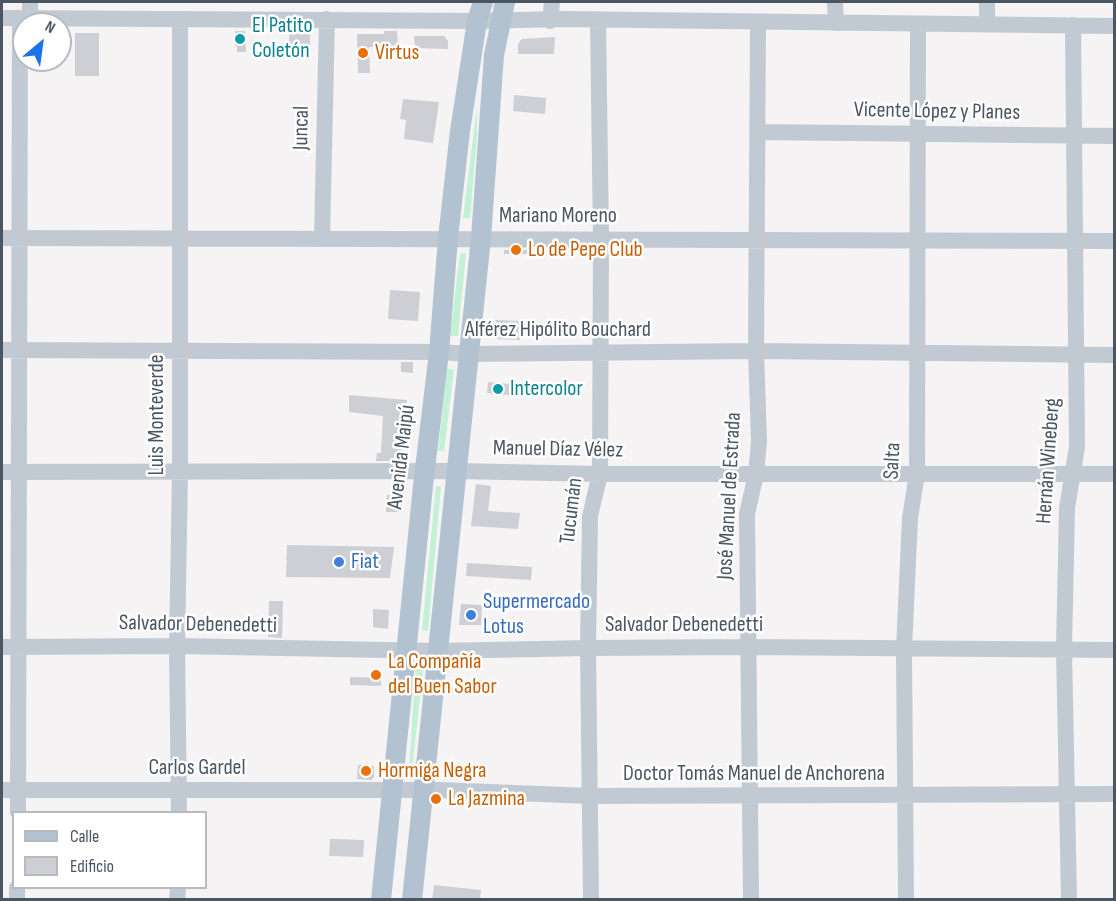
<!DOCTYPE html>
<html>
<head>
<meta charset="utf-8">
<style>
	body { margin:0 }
	#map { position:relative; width:1116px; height:901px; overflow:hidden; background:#f5f3f3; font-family:"Sofia Sans Condensed",sans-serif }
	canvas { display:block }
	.frame { position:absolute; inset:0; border:3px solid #4a5661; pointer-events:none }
	.legend { position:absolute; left:12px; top:811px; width:195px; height:78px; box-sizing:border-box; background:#fff; border:2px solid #b7bbc0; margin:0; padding:8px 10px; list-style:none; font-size:18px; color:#4a5661 }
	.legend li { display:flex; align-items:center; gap:12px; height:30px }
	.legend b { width:30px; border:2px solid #b7bbc0 }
	.north { position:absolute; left:12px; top:12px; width:60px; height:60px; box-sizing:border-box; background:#fff; border:2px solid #b7bbc0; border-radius:50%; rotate:29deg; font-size:16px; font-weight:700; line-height:24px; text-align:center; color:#4a5661 }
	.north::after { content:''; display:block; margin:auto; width:21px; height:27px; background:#1a73e8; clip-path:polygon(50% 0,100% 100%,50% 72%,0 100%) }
</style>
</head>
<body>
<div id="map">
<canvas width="1116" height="901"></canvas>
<div class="frame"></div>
<ul class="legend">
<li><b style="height:8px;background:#b3c2d1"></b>Calle</li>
<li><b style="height:16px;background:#cdcfd5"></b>Edificio</li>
</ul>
<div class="north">N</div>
</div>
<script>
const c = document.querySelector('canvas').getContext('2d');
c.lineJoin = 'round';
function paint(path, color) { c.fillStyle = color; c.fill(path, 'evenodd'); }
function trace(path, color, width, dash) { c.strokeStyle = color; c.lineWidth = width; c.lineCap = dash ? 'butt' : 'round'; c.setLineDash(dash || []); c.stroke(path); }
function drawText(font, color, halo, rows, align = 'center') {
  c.font = font + ' "Sofia Sans Condensed",sans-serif'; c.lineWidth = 5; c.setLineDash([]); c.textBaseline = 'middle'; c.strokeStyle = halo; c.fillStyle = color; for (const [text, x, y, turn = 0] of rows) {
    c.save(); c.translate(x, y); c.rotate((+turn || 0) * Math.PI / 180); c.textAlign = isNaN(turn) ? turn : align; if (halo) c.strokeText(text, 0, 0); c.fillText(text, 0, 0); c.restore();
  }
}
const green = new Path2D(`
	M477 107V136L470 218H463Z
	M466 253 458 336H450L460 254Z
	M447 368 454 370 444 451H438Z
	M436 486H441L428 631 422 630Z
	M416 661 424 662 412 769 409 770Z`);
const building = new Path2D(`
	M289 30H310V45H289Z
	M235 31H245L246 52H237V46H235Z
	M384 31H397L398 47H369L370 73H358L357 34H384Z
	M75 33H99V76H75Z
	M414 36H444L448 41V49L415 48Z
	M555 37 554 54H518V44L522 39Z
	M514 95 546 98 545 114 513 111Z
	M403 99 439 102 433 143 404 139 406 120 400 119Z
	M504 250H527V254H504Z
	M390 290 420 292 418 321 388 319Z
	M496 320 521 321 520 340 495 339 493 336Z
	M401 362H413V373L401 372Z
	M488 382 510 384 509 395 487 393Z
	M349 395 407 400 402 459 399 461H376L377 453H381L383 416 349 412Z
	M476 484 491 486 488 511 520 513 518 529 471 526Z
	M387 495 402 496V512H386Z
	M287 545 394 547 390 578 286 577Z
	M467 563 532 567 531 580 466 576Z
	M269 601H283L282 638 268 637Z
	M461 604 482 605 481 625H459Z
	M373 609 389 610 388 629 373 627Z
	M350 677 381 678V686L350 685Z
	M358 765 374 766V777L371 780 357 779Z
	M330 839 364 840 363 857 329 856Z
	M434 885 481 890 480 900H432Z`);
const minor = new Path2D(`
	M30 2V18
	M835 2 836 23
	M987 2V24
	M2 18 477 21 562 19 1114 26
	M550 21 552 2
	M759 132 1114 136
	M2 238 1114 241
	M322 238 327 19
	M2 350 439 352 469 354 756 351 1114 355
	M2 472 456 471 600 474H1114
	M2 647 177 646 438 651 588 648 747 647 1114 650
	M2 790H439L591 796 1114 794
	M18 812 20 18
	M179 812 177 646 180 472V19
	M17 900V888
	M177 900 178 888
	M591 900 588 648 590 516 600 474 601 239 598 21
	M751 900 747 514 756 474 759 441 756 351 758 22
	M906 900 904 649 910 518 917 474 918 24
	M1069 900 1064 649 1067 508 1077 447 1073 25`);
const major = new Path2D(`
	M381 900 423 486 439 352 448 238 460 131 477 21 483 2
	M412 900 481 238 494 55 505 2`);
const markers = [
	[240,39,6,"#0f9aa8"],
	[363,53,6,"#e8710a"],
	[516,250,6,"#e8710a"],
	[498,389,6,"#0f9aa8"],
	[339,562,6,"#3f7fe0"],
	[471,615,6,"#3f7fe0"],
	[376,675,6,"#e8710a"],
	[366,771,6,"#e8710a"],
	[436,799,6,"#e8710a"]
];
const cultureNames = [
	["El Patito",252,26],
	["Coletón",252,51],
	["Intercolor",510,389]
];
const foodNames = [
	["Virtus",375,53],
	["Lo de Pepe Club",528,250],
	["La Compañía",388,662],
	["del Buen Sabor",388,687],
	["Hormiga Negra",378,771],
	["La Jazmina",448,799]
];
const streetNames = [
	["Vicente López y Planes",937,112,1],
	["Juncal",302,128,-89],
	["Mariano Moreno",558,216],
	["Alférez Hipólito Bouchard",558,330],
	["Luis Monteverde",157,415,-90],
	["Manuel Díaz Vélez",558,450,1],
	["Avenida Maipú",402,457,-83],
	["Salta",893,461,-87],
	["Hernán Wineberg",1049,461,-86],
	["José Manuel de Estrada",730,496,-87],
	["Tucumán",572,511,-83],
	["Salvador Debenedetti",198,625,1],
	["Salvador Debenedetti",684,625],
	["Carlos Gardel",197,768],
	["Doctor Tomás Manuel de Anchorena",754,774]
];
const shopNames = [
	["Fiat",351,562],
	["Supermercado",483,602],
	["Lotus",483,627]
];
paint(green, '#c3f1d5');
paint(building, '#cdcfd5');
trace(minor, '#c1cad2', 16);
trace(major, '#b3c2d1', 20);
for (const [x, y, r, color] of markers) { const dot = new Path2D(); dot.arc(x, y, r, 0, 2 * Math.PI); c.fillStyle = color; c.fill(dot); trace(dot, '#fff', 2); }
drawText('22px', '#0d838f', '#fff', cultureNames, 'left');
drawText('22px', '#c56008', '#fff', foodNames, 'left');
drawText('22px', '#4a5661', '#fff', streetNames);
drawText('22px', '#366cbe', '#fff', shopNames, 'left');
</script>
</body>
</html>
